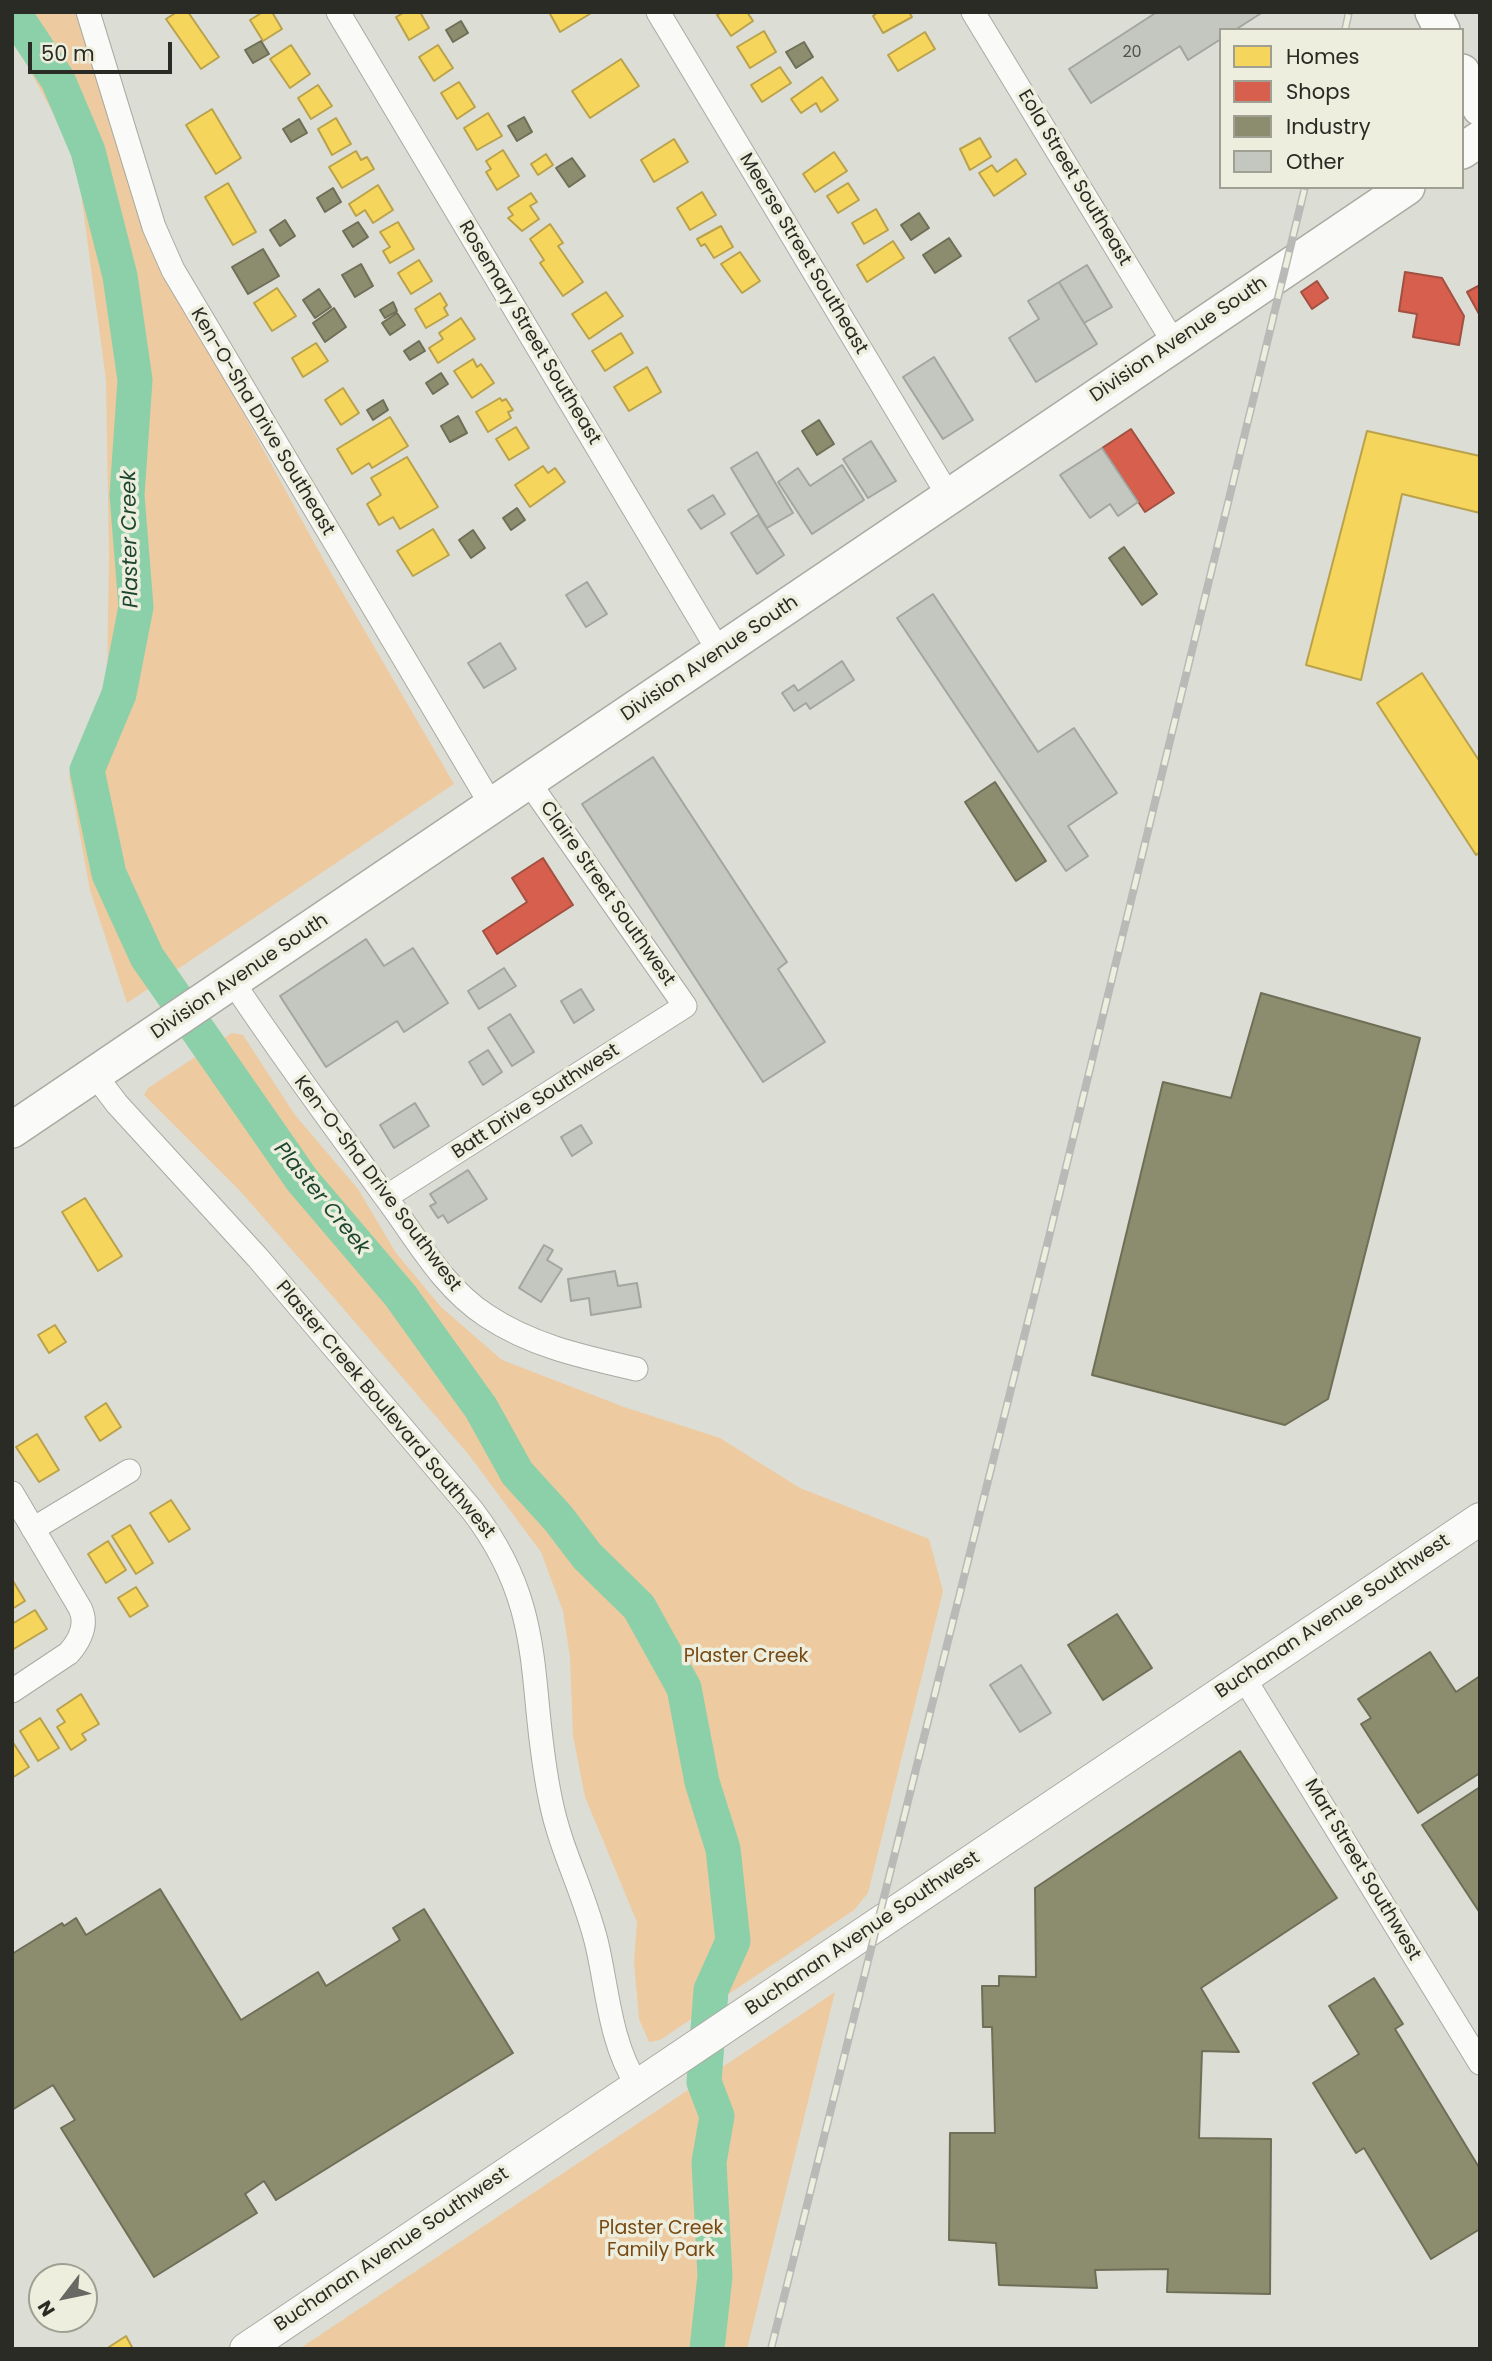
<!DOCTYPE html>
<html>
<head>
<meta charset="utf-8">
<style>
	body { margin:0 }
	#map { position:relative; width:1492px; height:2361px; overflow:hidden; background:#dcddd4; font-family:Poppins,sans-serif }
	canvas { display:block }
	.frame { position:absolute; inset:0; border:14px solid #2a2b24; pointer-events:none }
	.legend { position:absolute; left:1219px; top:28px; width:245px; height:161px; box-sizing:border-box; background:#edeedd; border:2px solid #9fa093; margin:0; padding:9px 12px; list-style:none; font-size:21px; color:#2a2b24 }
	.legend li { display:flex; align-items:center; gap:14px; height:35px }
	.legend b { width:35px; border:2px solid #9fa093 }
	.north { position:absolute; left:28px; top:2263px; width:70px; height:70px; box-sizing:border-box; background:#edeedd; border:2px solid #9fa093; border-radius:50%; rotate:238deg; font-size:19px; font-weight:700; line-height:28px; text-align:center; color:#2a2b24 }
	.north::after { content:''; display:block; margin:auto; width:24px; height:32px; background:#686962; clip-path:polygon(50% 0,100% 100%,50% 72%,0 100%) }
	.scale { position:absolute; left:28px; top:42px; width:144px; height:32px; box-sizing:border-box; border:4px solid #2a2b24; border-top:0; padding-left:9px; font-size:21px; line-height:24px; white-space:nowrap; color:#2a2b24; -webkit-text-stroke:5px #edeedd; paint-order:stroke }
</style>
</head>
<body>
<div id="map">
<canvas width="1492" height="2361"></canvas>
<div class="frame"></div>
<ul class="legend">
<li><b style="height:19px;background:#f6d55c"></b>Homes</li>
<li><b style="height:19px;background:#d6604d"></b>Shops</li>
<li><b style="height:19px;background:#8c8c6e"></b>Industry</li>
<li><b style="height:19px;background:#c4c6c0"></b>Other</li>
</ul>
<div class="north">N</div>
<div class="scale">50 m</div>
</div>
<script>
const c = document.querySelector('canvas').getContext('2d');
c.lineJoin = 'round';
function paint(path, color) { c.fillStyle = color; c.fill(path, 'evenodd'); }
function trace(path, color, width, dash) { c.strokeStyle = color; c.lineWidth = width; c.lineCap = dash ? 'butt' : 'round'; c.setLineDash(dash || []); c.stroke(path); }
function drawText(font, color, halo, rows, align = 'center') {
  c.font = font + ' Poppins,sans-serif'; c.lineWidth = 7; c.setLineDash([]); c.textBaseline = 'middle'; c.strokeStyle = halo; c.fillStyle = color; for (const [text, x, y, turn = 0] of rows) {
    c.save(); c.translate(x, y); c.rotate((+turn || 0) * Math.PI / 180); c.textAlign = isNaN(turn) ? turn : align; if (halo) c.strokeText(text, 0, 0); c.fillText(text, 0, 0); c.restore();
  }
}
const green = new Path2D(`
	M12 12H77L206 345 323 559 454 784 127 1003 90 890 69 776 107 680 109 559 106 380 76 156 12 37Z
	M232 1033 243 1035 295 1115 358 1189 396 1253 441 1307 502 1360 624 1407 720 1438 800 1488 929 1539 943 1591 868 1893 854 1910 660 2040 649 2042 639 2019 634 1962 637 1922 585 1797 573 1736 570 1657 563 1611 541 1552 469 1455 329 1292 240 1191 144 1095 148 1088Z
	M835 1992 747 2349H299Z`);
const homes = new Path2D(`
	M177 12H188L219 57 201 69 166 19Z
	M263 12H272L282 29 263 41 250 20Z
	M405 12H420L429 28 409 40 396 17Z
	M549 12H593L560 32Z
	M722 12H747L753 21 731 36 717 15Z
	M878 12H909L912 17 883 33 873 16Z
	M764 31 776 52 750 68 737 47Z
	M925 32 935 49 898 71 888 55Z
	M291 45 310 74 290 88 270 59Z
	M438 45 453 68 434 81 419 57Z
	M621 59 639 86 590 118 572 91Z
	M780 67 791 83 762 102 751 85Z
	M822 77 838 100 821 112 816 103 801 113 791 99Z
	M459 82 475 107 457 119 441 93Z
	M318 85 332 106 311 119 298 98Z
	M212 109 241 158 216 174 186 125Z
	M488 113 502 136 477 150 464 128Z
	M336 118 351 144 332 155 318 129Z
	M980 138 991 157 970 170 960 149Z
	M674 139 688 162 654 182 641 160Z
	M503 150 519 176 497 190 486 172 491 169 486 161Z
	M356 151 361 160 367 157 374 169 342 188 329 167Z
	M834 152 847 171 815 192 803 174Z
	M546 154 553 165 538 175 531 164Z
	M1016 159 1026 174 994 196 979 173 992 165 997 172Z
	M228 183 256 232 233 245 205 197Z
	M848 183 859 200 838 213 827 196Z
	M378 185 393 210 373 223 365 210 356 216 349 204Z
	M702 192 716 215 690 230 677 208Z
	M531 193 537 202 530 206 539 219 522 231 508 218 513 215 508 208Z
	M876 209 888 230 864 244 852 223Z
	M398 222 414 249 390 263 383 251 390 247 380 232Z
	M550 224 563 243 558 246 583 282 563 296 540 263 544 260 530 239Z
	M721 226 733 247 714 258 705 244 701 246 697 239Z
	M893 241 904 258 867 282 857 265Z
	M740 252 760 281 742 293 721 264Z
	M419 260 432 281 411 294 398 273Z
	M277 288 296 316 272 331 254 303Z
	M606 292 623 316 589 339 572 314Z
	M440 293 447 305 444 308 448 315 426 328 415 309Z
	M461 318 475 339 438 363 429 348 443 339 439 333Z
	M621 333 633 353 605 371 592 351Z
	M316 343 328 361 303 377 292 358Z
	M473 359 477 367 481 364 494 383 472 398 454 371Z
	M647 367 661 392 629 411 614 387Z
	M343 388 359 413 341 425 325 400Z
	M500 398 502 401 506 399 513 410 508 412 511 418 488 432 476 412Z
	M390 417 408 446 372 468 369 463 352 474 337 449Z
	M516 427 529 448 509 460 496 439Z
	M1367 431 1480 456V513L1402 494 1361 680 1306 665Z
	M407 457 438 507 400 529 393 517 379 525 367 504 381 495 371 478Z
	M543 466 548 473 555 468 565 482 530 507 515 485Z
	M433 529 449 555 413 576 397 551Z
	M1422 673 1480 762V852L1476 855 1377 703Z
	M85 1198 122 1256 98 1271 62 1212Z
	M55 1325 66 1342 49 1353 38 1335Z
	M106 1403 121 1427 100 1441 85 1417Z
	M37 1434 59 1470 39 1482 16 1447Z
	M171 1500 190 1529 169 1542 150 1513Z
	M130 1525 153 1563 136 1574 112 1536Z
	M108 1541 126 1570 106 1583 88 1554Z
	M13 1581 25 1601 12 1609V1582Z
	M136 1587 148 1606 130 1617 118 1598Z
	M35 1610 47 1629 12 1650V1624Z
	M81 1694 99 1724 82 1734 86 1740 71 1750 57 1727 65 1722 57 1710Z
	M40 1718 59 1748 38 1761 20 1731Z
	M12 1741 29 1767 12 1778Z
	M126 2336 133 2349H106Z`);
const shops = new Path2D(`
	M1405 272 1442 278 1464 316 1459 345 1413 337 1417 314 1399 311Z
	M1317 281 1328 298 1312 309 1301 292Z
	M1480 285V314H1479L1467 292Z
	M1131 429 1174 493 1145 512 1102 448Z
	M543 858 573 905 497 954 483 931 527 902 512 878Z`);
const industry = new Path2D(`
	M461 21 468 33 453 42 446 30Z
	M261 41 269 54 253 63 245 50Z
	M804 42 813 57 796 68 786 52Z
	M524 117 532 132 517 141 508 126Z
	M299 119 307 133 291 142 283 129Z
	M572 158 585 176 569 187 556 168Z
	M333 188 341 202 325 212 317 198Z
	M919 213 929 228 911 240 901 225Z
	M285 220 295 236 280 246 270 230Z
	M358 222 368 237 353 247 343 231Z
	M949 238 961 256 935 273 923 255Z
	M263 249 279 276 248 294 232 267Z
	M361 264 373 286 355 297 342 275Z
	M319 289 331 307 315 318 303 300Z
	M393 302 397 311 385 318 380 310Z
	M334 308 346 327 325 342 313 323Z
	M397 313 405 325 390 335 382 323Z
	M419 341 425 351 410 360 404 351Z
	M441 373 448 384 433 394 426 383Z
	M383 400 388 410 373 420 367 410Z
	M458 416 467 433 450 442 441 426Z
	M819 420 834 444 817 455 802 431Z
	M517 508 525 520 511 530 503 518Z
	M473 530 485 548 471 558 459 540Z
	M1124 547 1157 594 1142 605 1109 558Z
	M995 782 1046 861 1016 881 965 802Z
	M1261 993 1420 1038 1328 1399 1285 1425 1092 1375 1163 1082 1231 1098Z
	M1117 1614 1152 1668 1103 1700 1068 1645Z
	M1430 1652 1456 1692 1480 1676V1773L1418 1813 1361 1724 1371 1718 1358 1699Z
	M1240 1751 1337 1898 1201 1988 1239 2052 1202 2051 1199 2138 1271 2139 1270 2294 1167 2292 1168 2269 1095 2270 1097 2288 999 2285 996 2243 949 2240 950 2133H995L992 2027H983L982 1986H999V1976L1036 1977 1035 1888Z
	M1480 1787V1913L1422 1825Z
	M160 1889 241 2020 318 1972 326 1986 400 1940 393 1928 424 1909 513 2053 276 2200 264 2181 245 2194 257 2213 154 2277 61 2128 75 2120 53 2085 12 2110V1954L62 1923 64 1926 76 1918 86 1935Z
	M1374 1978 1403 2024 1395 2029 1480 2169V2229L1431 2259 1364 2148 1356 2153 1313 2083 1359 2054 1329 2006Z`);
const river = new Path2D(`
	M13 12 58 80 88 151 120 276 135 380 127 495 136 607 119 694 87 770 109 874 147 957 302 1180 400 1295 481 1408 517 1473 558 1518 587 1556 639 1607 684 1688 702 1782 723 1849 733 1941 711 1990 704 2082 717 2116 709 2162 715 2276 707 2349`);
const building = new Path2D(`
	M1157 12H1263L1235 30H1221V39L1188 60 1180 46 1091 103 1069 69Z
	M1087 265 1112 307 1084 323 1059 282Z
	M1059 282 1097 344 1036 382 1009 338 1039 319 1028 301Z
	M934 357 973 420 943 439 903 377Z
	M871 441 896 481 868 498 843 459Z
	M1102 448 1138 502 1118 516 1110 504 1090 518 1060 475Z
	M757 452 793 513 767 528 731 468Z
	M842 465 864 500 812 534 778 482 798 468 810 486Z
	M713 495 725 514 701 529 688 510Z
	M758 515 784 555 757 574 731 533Z
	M587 582 607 614 586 627 566 595Z
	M933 594 1038 752 1074 728 1117 793 1068 826 1088 856 1066 871 897 618Z
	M500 643 516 669 484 688 468 663Z
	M842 661 854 680 810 709 806 703 794 711 782 693 794 685 798 691Z
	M653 757 787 962 778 969 825 1042 763 1082 582 804Z
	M366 939 384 966 413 948 448 1003 404 1032 397 1021 326 1067 280 996Z
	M504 968 516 986 479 1009 468 991Z
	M581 989 594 1010 574 1023 561 1001Z
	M510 1014 534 1052 512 1066 488 1028Z
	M488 1050 502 1072 483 1085 469 1062Z
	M415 1103 429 1126 394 1148 380 1125Z
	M581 1125 592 1143 572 1156 561 1137Z
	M468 1170 487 1199 448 1223 443 1215 438 1218 430 1206 436 1203 430 1194Z
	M544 1245 553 1250 547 1260 562 1269 541 1302 519 1288Z
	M615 1271 618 1286 637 1283 641 1307 591 1315 589 1298 571 1301 568 1279Z
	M1021 1665 1051 1713 1020 1732 990 1685Z`);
const street = new Path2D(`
	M88 12 154 227 173 270 492 806
	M338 12 720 653
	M658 12 948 495
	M973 12 1174 343
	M233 982C281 1055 333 1124 384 1195 416 1237 441 1286 487 1316 532 1346 584 1357 636 1369
	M95 1075 117 1104 258 1258 472 1510C550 1612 526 1687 551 1802 561 1852 587 1898 598 1949 608 1995 611 2044 637 2085
	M386 1197 685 1006 528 781
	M12 1493 80 1608C88 1624 80 1640 69 1653L12 1691
	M33 1529 129 1471
	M1244 1678 1480 2063`);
const secondary = new Path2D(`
	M246 2349 1480 1519`);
const primary = new Path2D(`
	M1433 12 1442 30
	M1462 72 1480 108
	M1462 151 1480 139
	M12 1130 1407 187`);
const rail = new Path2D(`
	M1345 30 1349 12
	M771 2349 1048 1241 1305 187`);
const numberNames = [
	["20",1132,53]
];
const streetNames = [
	["Eola Street Southeast",1074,178,59],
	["Meerse Street Southeast",803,254,59],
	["Rosemary Street Southeast",529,333,59],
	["Division Avenue South",1179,340,-34],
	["Ken-O-Sha Drive Southeast",262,422,59],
	["Division Avenue South",710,659,-34],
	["Claire Street Southwest",607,894,55],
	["Division Avenue South",240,977,-34],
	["Batt Drive Southwest",536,1102,-33],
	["Ken-O-Sha Drive Southwest",377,1184,53],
	["Plaster Creek Boulevard Southwest",385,1410,50],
	["Buchanan Avenue Southwest",1333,1617,-34],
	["Mart Street Southwest",1362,1870,59],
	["Buchanan Avenue Southwest",863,1934,-34],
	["Buchanan Avenue Southwest",392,2250,-34]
];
const parkNames = [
	["Plaster Creek",746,1657],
	["Plaster Creek",661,2229],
	["Family Park",661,2251]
];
const waterNames = [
	["Plaster Creek",131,539,-91],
	["Plaster Creek",321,1199,51]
];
paint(green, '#eecaa1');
paint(homes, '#f6d55c');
trace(homes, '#b9a24b', 2);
paint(shops, '#d6604d');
trace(shops, '#a25041', 2);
paint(industry, '#8c8c6e');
trace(industry, '#6f6f58', 2);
trace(river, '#8cd0a9', 35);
paint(building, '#c4c6c0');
trace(building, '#a3a59f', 2);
trace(street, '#a9aaa2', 25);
trace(secondary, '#a9aaa2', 34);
trace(primary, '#a9aaa2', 38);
trace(street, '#fafaf9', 23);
trace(secondary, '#fafaf9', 32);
trace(primary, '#fafaf9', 35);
trace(rail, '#b9b9b7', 8);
trace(rail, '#edeedd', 5, [16]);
drawText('16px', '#50524b', null, numberNames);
drawText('19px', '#2a2b24', '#edeedd', streetNames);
drawText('19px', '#774a13', '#edeedd', parkNames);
drawText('italic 21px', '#1d4630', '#edeedd', waterNames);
</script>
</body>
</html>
